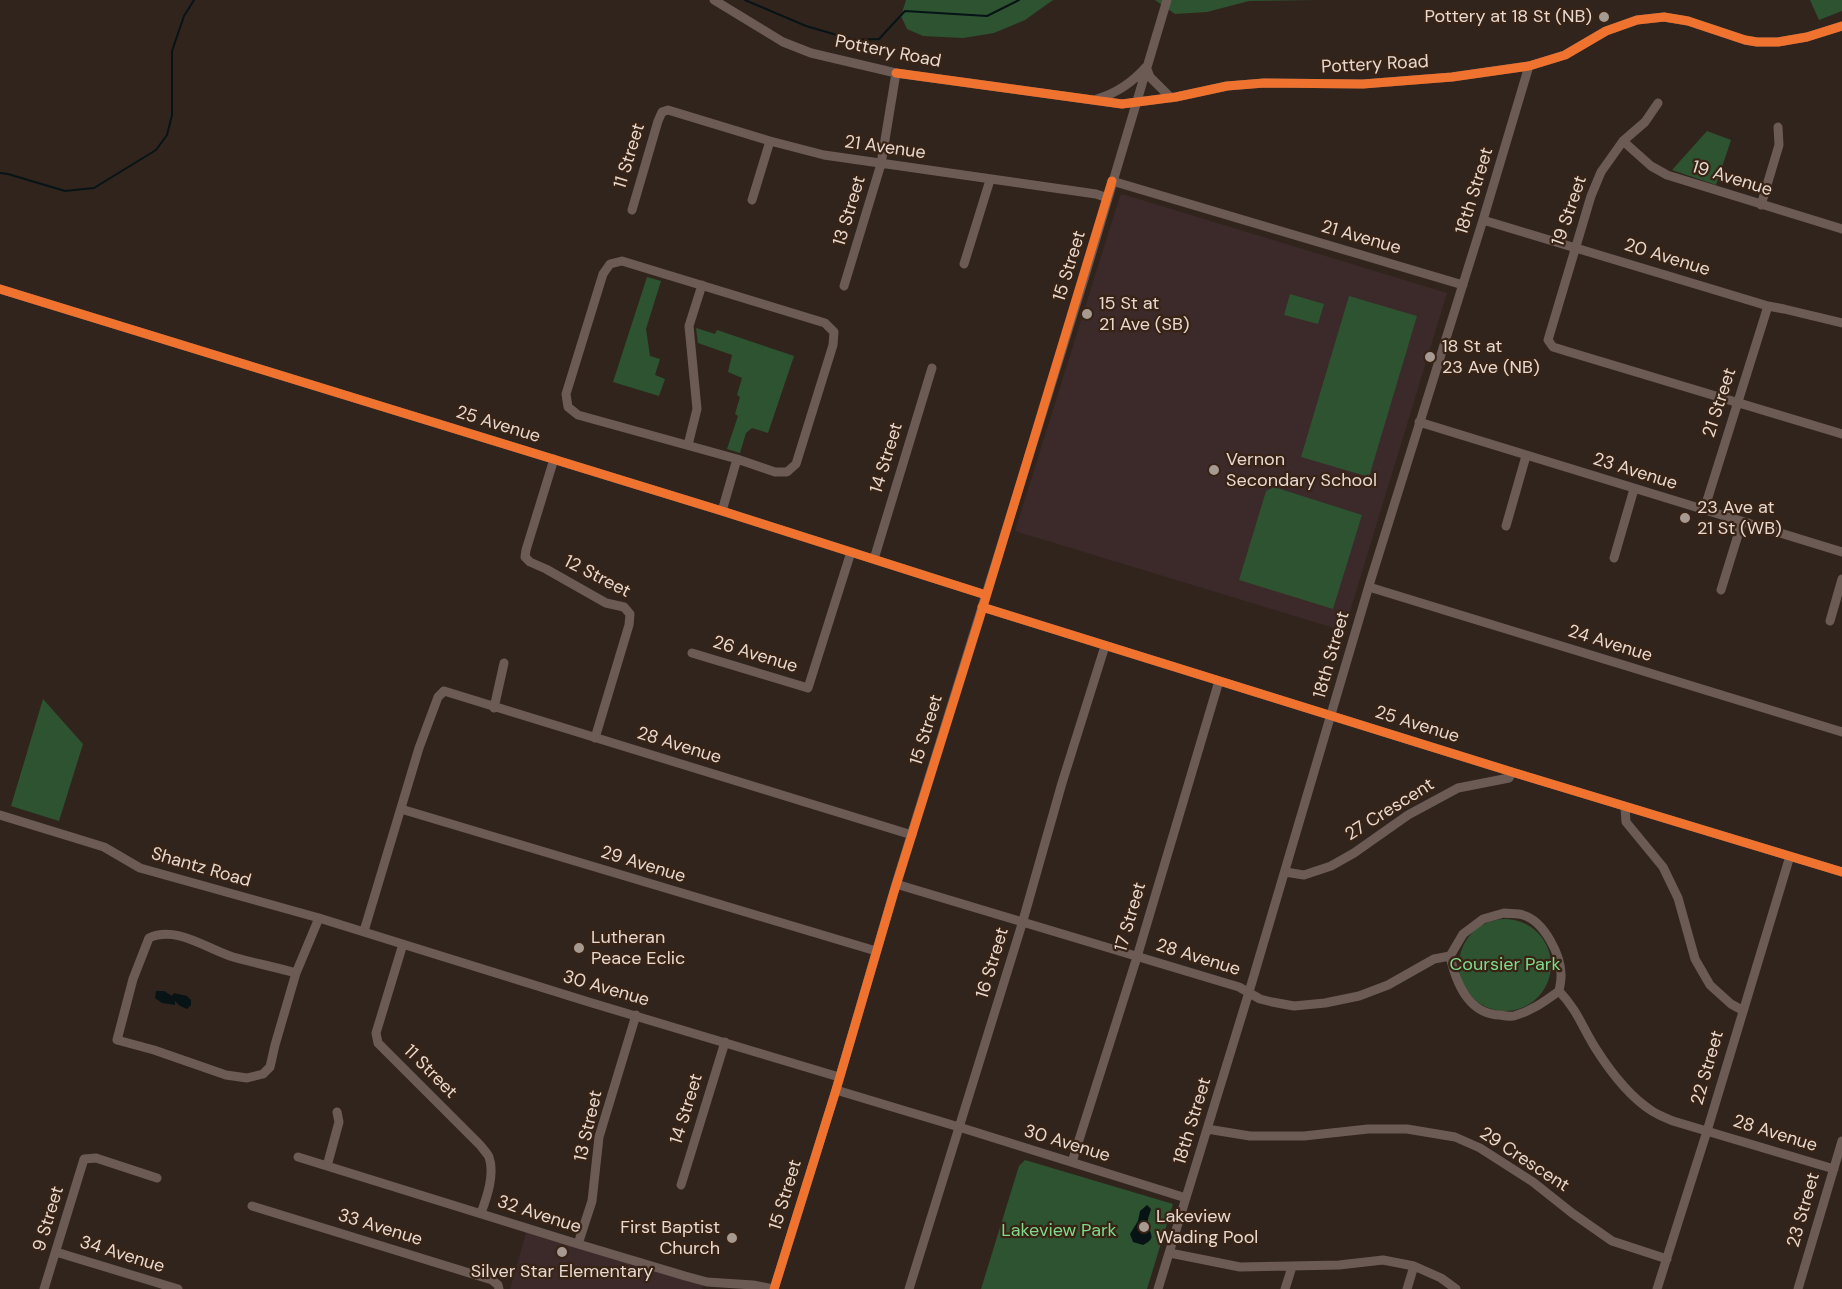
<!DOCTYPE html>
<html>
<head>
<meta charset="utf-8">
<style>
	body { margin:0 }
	canvas { display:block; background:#30241d }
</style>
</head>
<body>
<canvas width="1842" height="1289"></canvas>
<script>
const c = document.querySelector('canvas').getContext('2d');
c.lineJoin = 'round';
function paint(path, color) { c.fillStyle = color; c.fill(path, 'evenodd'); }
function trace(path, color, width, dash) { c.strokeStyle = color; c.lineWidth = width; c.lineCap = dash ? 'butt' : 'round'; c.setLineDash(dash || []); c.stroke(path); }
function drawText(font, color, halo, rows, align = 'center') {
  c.font = font + ' "DM Sans",sans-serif'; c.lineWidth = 4.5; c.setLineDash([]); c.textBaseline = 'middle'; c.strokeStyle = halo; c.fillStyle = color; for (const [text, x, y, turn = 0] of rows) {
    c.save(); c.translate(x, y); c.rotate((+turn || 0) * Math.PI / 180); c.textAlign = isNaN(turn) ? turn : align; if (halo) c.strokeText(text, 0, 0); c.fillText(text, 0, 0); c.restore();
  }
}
const education = new Path2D(`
	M1122 194 1447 293 1344 631 1015 531 1120 196Z
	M527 1230 705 1281 702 1289H510Z`);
const green = new Path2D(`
	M906 0H1053L1025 20 994 33 963 38 923 36 907 29 901 16Z
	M1155 0H1315L1249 1 1207 12 1175 14Z
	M1810 0H1842V11L1819 20Z
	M1707 131 1731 140 1716 185 1672 170Z
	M647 277 661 281 646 329 650 356 660 359 655 375 665 379 659 396 613 382Z
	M1290 294 1324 304 1318 324 1284 315Z
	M1349 296 1417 316 1369 477 1301 457Z
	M696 328 715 334 717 330 794 356 768 433 752 428 746 433 740 453 727 449 738 416 735 414 740 397 737 395 742 378 728 372 732 355 698 343Z
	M1274 487 1362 515 1333 609 1239 580 1266 491Z
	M43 699 83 744 59 821 11 806Z
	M1459 965a46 46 0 1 1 92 0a46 46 0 1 1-92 0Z
	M1025 1160 1173 1204 1147 1289H981L1019 1166Z`);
const water = new Path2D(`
	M156 991H164L172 996 174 993 187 996 191 1000V1005L187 1009 180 1006 175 1001V1005L162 1003 155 998Z
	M1147 1205 1151 1209C1150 1213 1147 1220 1148 1224 1150 1235 1157 1238 1143 1245L1133 1242 1130 1234 1138 1221 1140 1211Z`);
const stream = new Path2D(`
	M745 0 806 26 854 40 879 39 905 11 987 16 1019 0
	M0 173 8 174 65 191 94 188 156 150 167 135 172 115V51L184 16 194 0`);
const minor = new Path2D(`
	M714 0 783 42 811 53 896 73 1122 104 1176 97 1227 86 1264 83 1363 84 1452 77 1529 66 1565 55 1606 31 1637 20 1664 17 1688 21 1745 40 1757 42H1778L1807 37 1842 26
	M1097 99C1117 93 1132 83 1146 67L1150 77 1171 98
	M1658 103 1645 122 1623 141 1601 172 1591 196 1548 340 1553 347 1566 351 1842 434
	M1623 141 1651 166 1667 175 1842 229
	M1112 181 1463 285
	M752 200 770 141
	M1761 205 1779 145 1778 127
	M632 210 658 121 662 112 668 110 770 141 824 155 1096 194 1108 198
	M1483 220 1768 306 1784 309 1842 323
	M622 261 825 323 834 332 833 345 796 464 787 472H775L737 459 578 415 568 407 566 394 603 274 610 264Z
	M964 264 990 180
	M844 286 881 164 896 73
	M0 289 722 511 986 595
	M1419 422 1842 552
	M688 445 697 409 689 326 702 285
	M554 459 526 550 525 557 530 562 546 569 606 603 624 607 630 614 629 625 595 738
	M1704 510 1768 306
	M722 511 737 459
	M1506 526 1526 456
	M1614 558 1634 489
	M874 559 932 368
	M1369 587 1842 732
	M1721 590 1742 522
	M982 607 1512 772 1842 872
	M1830 621 1842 579
	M692 653 808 688 851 552
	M494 708 504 663
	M1625 807 1626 822 1663 867 1678 898 1695 959 1710 985 1731 1004 1742 1010
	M401 809 876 951
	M0 815 104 847 140 868 319 918 592 1003 839 1077
	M1285 872 1304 875 1331 866 1354 853 1408 815 1458 788 1509 778 1512 772
	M896 884 1239 987 1260 999 1272 1002 1294 1006 1325 1003 1359 996 1388 985 1434 959 1450 956
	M1504 913C1509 914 1517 913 1523 915 1544 921 1562 956 1561 977 1561 981 1560 986 1559 991 1545 1001 1532 1011 1514 1016 1510 1017 1505 1016 1500 1015 1468 1014 1456 983 1450 956L1463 934 1483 919Z
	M364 931 419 748 438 697 444 691 912 835
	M403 944 376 1033 378 1043 480 1145C483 1149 487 1153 489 1157 495 1174 487 1197 481 1213
	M296 973C275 967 254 963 233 957 207 949 176 925 149 938L133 979 117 1040 154 1050 226 1075 247 1078 263 1074 270 1067 275 1045 296 973 319 918
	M1559 991C1578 1011 1582 1027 1596 1049 1610 1071 1630 1097 1652 1111 1658 1115 1666 1118 1673 1121L1834 1169
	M836 1090 959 1127 1186 1198
	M1207 1129 1250 1136H1304L1368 1129H1407L1455 1137 1480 1148 1533 1182 1572 1213 1612 1241 1667 1259
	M298 1157 578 1244 685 1276 707 1282 753 1285 773 1289
	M1072 1162 1137 957 1219 681
	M327 1166 339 1122 337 1112
	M681 1185 725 1042
	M252 1206 492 1280 498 1285 499 1289
	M578 1244 592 1201 599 1137 636 1015
	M56 1252 178 1289
	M1170 1253 1240 1267 1339 1265 1383 1260 1414 1266 1441 1278 1456 1289
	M44 1289 84 1159 96 1158 157 1178
	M774 1289 836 1090 896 884 1084 279 1167 0
	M909 1289 1022 924 1062 783 1105 646
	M1158 1289 1249 992 1371 579 1483 220 1529 66
	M1285 1289 1292 1267
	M1407 1289 1414 1266
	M1657 1289 1707 1131 1790 856
	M1798 1289 1842 1141`);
const cycleway = new Path2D(`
	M896 73 1122 104 1176 97 1227 86 1264 83 1363 84 1452 77 1529 66 1565 55 1606 31 1637 20 1664 17 1688 21 1745 40 1757 42H1778L1807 37 1842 26
	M0 289 722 511 986 595
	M982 607 1512 772 1842 872
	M774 1289 836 1090 894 892 979 620 1112 181`);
const markers = [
	[1604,17,6,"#a79a91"],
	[1087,314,6,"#a79a91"],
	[1430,357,6,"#a79a91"],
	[1214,470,6,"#a79a91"],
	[1685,518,6,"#a79a91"],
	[579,948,6,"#a79a91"],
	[1144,1227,6,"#a79a91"],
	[732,1238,6,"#a79a91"],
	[562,1252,6,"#a79a91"]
];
const poiNames = [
	["Pottery at 18 St (NB)",1592,17,"right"],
	["15 St at",1099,304],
	["21 Ave (SB)",1099,325],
	["18 St at",1442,347],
	["23 Ave (NB)",1442,368],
	["Vernon",1226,460],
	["Secondary School",1226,481],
	["23 Ave at",1697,508],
	["21 St (WB)",1697,529],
	["Lutheran",591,938],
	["Peace Eclic",591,959],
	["Lakeview",1156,1217],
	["Wading Pool",1156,1238],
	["First Baptist",720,1228,"right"],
	["Church",720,1249,"right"],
	["Silver Star Elementary",562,1272,"center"]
];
const streetNames = [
	["Pottery Road",888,52,11],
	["Pottery Road",1375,65,-3],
	["21 Avenue",885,148,8],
	["11 Street",630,156,-73],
	["19 Avenue",1732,179,17],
	["18th Street",1475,191,-73],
	["13 Street",850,211,-73],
	["19 Street",1570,211,-71],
	["21 Avenue",1361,238,16],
	["20 Avenue",1667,258,17],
	["15 Street",1070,266,-73],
	["21 Street",1720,403,-72],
	["25 Avenue",498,425,17],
	["14 Street",887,458,-73],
	["23 Avenue",1635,472,17],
	["12 Street",597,577,27],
	["24 Avenue",1610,644,17],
	["26 Avenue",755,655,17],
	["18th Street",1332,655,-74],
	["25 Avenue",1417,725,17],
	["15 Street",927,730,-73],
	["28 Avenue",679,746,17],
	["27 Crescent",1390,810,-32],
	["29 Avenue",643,865,17],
	["Shantz Road",201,868,16],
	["17 Street",1131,917,-74],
	["28 Avenue",1198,958,17],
	["16 Street",993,963,-73],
	["30 Avenue",606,989,16],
	["22 Street",1708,1068,-74],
	["11 Street",430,1072,45],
	["14 Street",687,1109,-73],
	["18th Street",1193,1121,-73],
	["13 Street",589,1126,-77],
	["28 Avenue",1775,1134,17],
	["30 Avenue",1067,1144,17],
	["29 Crescent",1524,1160,33],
	["15 Street",786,1195,-73],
	["23 Street",1804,1210,-74],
	["32 Avenue",539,1215,18],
	["9 Street",49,1219,-73],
	["33 Avenue",380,1228,17],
	["34 Avenue",122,1255,17]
];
const parkNames = [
	["Coursier Park",1505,965],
	["Lakeview Park",1059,1231]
];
paint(education, '#3c292a');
paint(green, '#2d5330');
paint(water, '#081316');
trace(stream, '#081316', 2);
trace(minor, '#6c5b55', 9);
trace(cycleway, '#ef722f', 9);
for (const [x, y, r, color] of markers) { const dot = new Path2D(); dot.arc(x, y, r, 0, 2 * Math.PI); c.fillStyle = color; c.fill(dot); trace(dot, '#382315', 2); }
drawText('18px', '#e7d9d0', '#382315', poiNames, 'left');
drawText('18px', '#e7d9d0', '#382315', streetNames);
drawText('18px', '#7edb8c', '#382315', parkNames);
</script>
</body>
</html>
